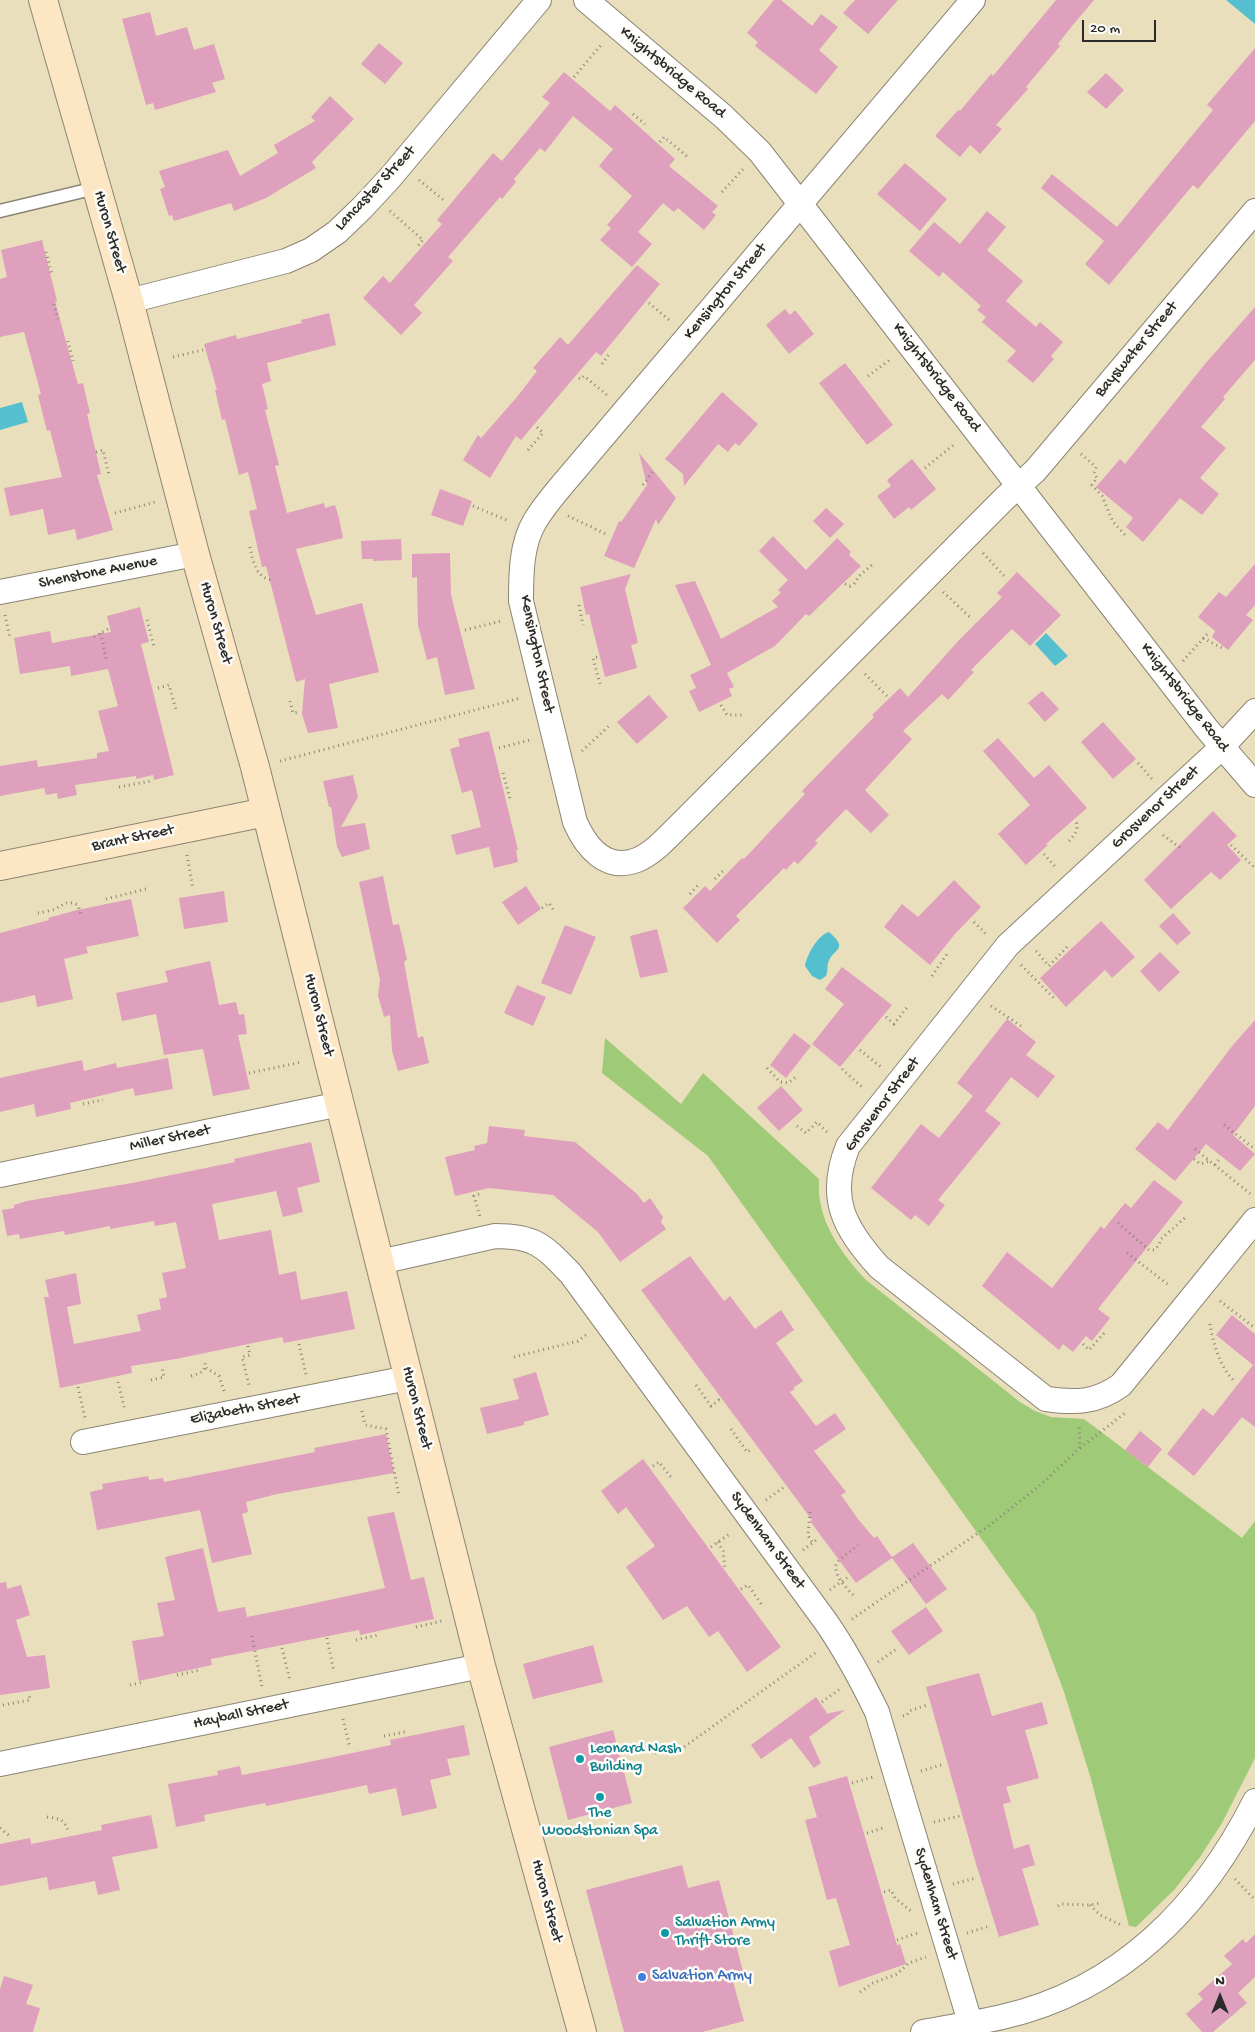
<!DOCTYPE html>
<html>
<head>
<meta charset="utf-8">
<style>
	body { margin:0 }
	#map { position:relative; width:1255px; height:2032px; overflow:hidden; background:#eadfbc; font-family:"Gochi Hand",sans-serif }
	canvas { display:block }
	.north { position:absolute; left:1195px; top:1972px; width:50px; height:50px; -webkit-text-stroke:4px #fdfcf7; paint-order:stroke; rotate:0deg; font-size:14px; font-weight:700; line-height:20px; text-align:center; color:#2b2b2b }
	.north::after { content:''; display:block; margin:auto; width:18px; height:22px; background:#2b2b2b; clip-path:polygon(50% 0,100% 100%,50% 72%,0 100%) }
	.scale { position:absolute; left:1082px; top:20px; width:74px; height:22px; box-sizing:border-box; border:2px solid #2b2b2b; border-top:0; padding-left:6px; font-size:15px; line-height:18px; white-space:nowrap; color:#2b2b2b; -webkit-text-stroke:4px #fdfcf7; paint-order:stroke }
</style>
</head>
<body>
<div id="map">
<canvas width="1255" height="2032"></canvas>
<div class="north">N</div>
<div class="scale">20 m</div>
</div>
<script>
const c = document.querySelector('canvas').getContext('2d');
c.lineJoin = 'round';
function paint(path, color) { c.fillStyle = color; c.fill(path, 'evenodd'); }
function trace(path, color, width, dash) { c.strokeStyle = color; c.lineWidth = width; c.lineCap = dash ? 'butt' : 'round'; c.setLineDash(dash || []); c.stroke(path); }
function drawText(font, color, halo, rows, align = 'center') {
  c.font = font + ' "Gochi Hand",sans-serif'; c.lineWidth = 5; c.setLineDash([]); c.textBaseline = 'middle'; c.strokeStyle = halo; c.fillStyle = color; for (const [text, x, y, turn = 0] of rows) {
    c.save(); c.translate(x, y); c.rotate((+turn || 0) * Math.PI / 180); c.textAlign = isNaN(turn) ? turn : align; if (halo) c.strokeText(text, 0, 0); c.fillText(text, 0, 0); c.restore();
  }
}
const green = new Path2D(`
	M605 1038 681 1104 703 1073 819 1179C816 1219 840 1252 866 1280L1020 1402 1035 1411 1051 1417 1084 1419 1242 1538 1255 1521V1758L1222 1823 1200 1857 1175 1889 1136 1927 1129 1926 1091 1779 1064 1692 1035 1614 708 1156 602 1073Z`);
const water = new Path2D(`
	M1226 0H1255V24Z
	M22 402 28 422 0 430V408Z
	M1046 633 1068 656 1055 666 1035 644Z
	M829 932C850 950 833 948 828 963 827 968 828 971 826 976L820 980 812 976 805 966C807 954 818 935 829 932Z`);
const building = new Path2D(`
	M774 0H781L812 26 821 14 838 27 819 50 838 67 816 94 755 46 758 42 747 33Z
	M855 0H898L868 34 843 13Z
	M1056 0H1094L1072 26 1058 44 1060 46 1026 87 1028 89 996 125 1002 129 980 154 970 145 960 157 935 136 958 110 960 111 991 74 993 76Z
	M150 12 156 36 187 27 194 50 214 44 225 79 212 83 216 92 155 110 153 103 146 105 122 19Z
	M379 43 403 63 385 84 361 64Z
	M1255 48V121L1198 189 1193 185 1109 285 1085 264 1104 241 1041 188 1052 174 1117 227 1213 110 1207 105Z
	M564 72 610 111 615 105 675 159 669 166 718 206 712 212 716 215 704 230 678 208 674 212 663 203 638 232 652 244 632 267 600 240 611 228 607 225 632 196 599 166 613 149 573 116 545 152 540 148 514 179 516 182 502 199 500 197 448 257 453 261 414 305 422 313 401 335 363 298 383 276 390 283 442 224 437 220 493 153 502 161 550 103 542 97Z
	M1106 73 1124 90 1106 109 1087 92Z
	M330 96 354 119 312 162 316 168 266 198 234 211 231 203 174 221 172 215 169 216 160 189 165 187 159 171 228 150 240 176 278 153 274 145 315 121 311 117Z
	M905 163 947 199 920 231 877 194Z
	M987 211 1006 227 987 250 1023 281 1006 301 1036 327 1040 322 1063 342 1051 356 1054 359 1033 383 1007 361 1016 351 982 322 986 317 977 310 981 306 943 272 939 277 909 251 934 222 960 244Z
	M42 240 57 301 55 302 78 384 83 383 90 413 87 414 101 474 97 475 113 530 77 540 75 529 48 535 43 509 10 516 4 488 62 477 50 430 47 431 38 395 41 394 24 332 0 337V279L7 277 1 250Z
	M637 265 660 284 601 356 596 352 521 440 516 436 490 478 463 460 478 435 481 438 517 397 537 371 533 368 560 337 568 345Z
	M1255 307V360L1223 397 1225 399 1201 427 1226 448 1200 478 1219 494 1202 515 1180 498 1143 542 1126 527 1133 518 1096 487 1120 459 1125 464 1205 364Z
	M785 309 790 315 795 310 814 334 789 354 766 325Z
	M329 313 336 345 267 363 271 381 262 384 268 409 265 410 279 465 275 466 287 513 324 503 325 508 335 505 339 518 343 538 296 549 316 615 362 603 379 672 329 684 338 728 308 733 302 714 305 679 296 682 266 566 262 567 249 511 257 509 248 472 239 475 225 419 222 420 215 390H217L204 344 236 335 237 339 302 323 301 320Z
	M845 363 893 425 867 445 819 383Z
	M722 392 758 424 739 446 735 443 728 452 718 444 684 486 683 474 665 459Z
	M639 453 676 498 658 525 656 519 634 568 604 556 619 521 621 522 647 485Z
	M912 459 936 489 911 510 909 507 894 519 877 496 891 486 887 480Z
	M440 489 472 501 463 526 431 515Z
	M826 508 844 524 830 538 813 521Z
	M773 536 806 570 837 538 851 552 849 555 861 566 809 616 806 614 775 646 727 673 734 687 729 689 732 696 699 712 689 691 696 688 690 675 711 665 675 585 695 581 721 639 778 607 772 601 781 593 778 590 788 580 759 551Z
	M401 539 402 560 373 561V559H362L361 541Z
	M450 553 451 595 475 689 445 695 437 657 427 660 418 625 417 577 412 578V554Z
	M1255 564V605L1246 615 1253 620 1228 650 1212 637 1215 631 1198 617 1219 592 1226 597Z
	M1017 572 1061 615 1030 646 1012 629 971 670 974 672 948 700 942 694 903 731 912 739 865 790 889 815 871 833 846 809 815 841 818 843 798 864 794 861 786 870 784 868 736 916 740 920 717 943 683 908 705 886 710 891 742 858 744 859 805 794 802 791 874 717 872 715 900 688 908 697 960 639 1002 597 997 593Z
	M631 574 625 589 638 643 631 645 637 668 605 677 589 614 586 615 580 587Z
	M140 607 149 642 141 644 174 775 154 780 153 775 136 779V776L75 785 77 795 58 799 57 793 46 795 44 788 0 796V766L37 760 38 767 97 758V753L109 751 98 711 118 706 108 669 71 676 70 666 20 674 14 638 50 631 52 643 111 632 107 616Z
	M1042 691 1059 709 1045 722 1028 703Z
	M649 695 668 717 637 744 617 722Z
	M1103 722 1136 759 1113 779 1081 742Z
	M489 731 518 850H516L518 862 494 868 489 847 456 855 451 835 481 827 472 790 462 793 450 749 460 746 458 739Z
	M998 738 1034 778 1049 765 1087 808 1046 844 1048 845 1026 865 998 834 1030 805 983 751Z
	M353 775 358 797 341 827 365 823 370 849 342 857 337 847 331 807H329L323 781Z
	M1213 811 1237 836 1227 845 1241 860 1220 880 1211 872 1171 909 1144 880Z
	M383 876 393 925 399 924 407 959 404 962 418 1038 423 1036 429 1063 398 1071 392 1051 390 1015 384 1017 378 996 380 980 359 882Z
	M954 880 981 907 955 934 930 965 884 927 902 904 918 917Z
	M526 886 541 909 518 925 502 902Z
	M224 891 228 922 184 929 179 898Z
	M131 899 139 936 86 947 88 953 64 959 73 999 37 1007 35 995 0 1003V933L49 920 48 918 77 910Z
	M1173 913 1191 933 1177 945 1159 926Z
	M1101 921 1135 957 1112 978 1105 970 1066 1007 1040 978Z
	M565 925 596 937 571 995 541 983Z
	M657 929 668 972 640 978 630 936Z
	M1160 952 1180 972 1159 992 1140 971Z
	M210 961 219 1005 236 1002 239 1015 244 1014 247 1034 238 1035 250 1089 213 1096 203 1049 164 1055 156 1014 122 1021 116 993 168 982 165 971Z
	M842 967 892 1005 840 1067 812 1044 844 1004 825 989Z
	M517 985 546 997 533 1026 504 1013Z
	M1007 1019 1036 1042 1026 1055 1055 1076 1038 1098 1011 1077 985 1111 1001 1123 938 1200 945 1205 929 1226 915 1215 911 1220 871 1188 921 1124 939 1138 973 1096 957 1083Z
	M1255 1020V1106L1233 1135 1255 1154 1240 1171 1206 1144 1175 1181 1135 1149 1158 1122 1168 1130 1233 1045Z
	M794 1033 811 1046 786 1078 770 1065Z
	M168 1058 173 1089 135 1096 133 1088 70 1103 71 1109 36 1117 34 1104 0 1112V1078L82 1060 84 1071 116 1063 117 1068Z
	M781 1086 803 1110 779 1131 757 1108Z
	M489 1126 525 1130 524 1136 575 1142 636 1193 644 1203 650 1198 663 1217 661 1222 666 1229 620 1262 598 1232 553 1195 489 1188 455 1196 445 1157 475 1150 474 1146 487 1143Z
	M311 1142 320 1182 297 1188 303 1212 283 1217 276 1191 212 1204 219 1240 271 1230 279 1275 296 1271 301 1300 347 1291 355 1329 284 1343 282 1337 176 1359 131 1366 132 1373 60 1388 44 1297H49L45 1280 76 1273 81 1304 67 1307 74 1344 141 1331 137 1315 161 1309 159 1299 167 1297 162 1273 186 1268 176 1222 155 1226 154 1221 110 1229V1226L65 1235 64 1231 20 1239 19 1234 7 1236 2 1210 14 1208V1205L27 1201 132 1183 235 1162 234 1159Z
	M1154 1180 1183 1202 1098 1309 1110 1318 1092 1341 1086 1336 1073 1352 1063 1344 1059 1350 982 1286 1007 1252 1052 1288 1101 1226 1104 1229 1125 1203 1131 1208Z
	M690 1256 724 1301 730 1296 755 1329 781 1310 794 1330 776 1343 803 1381 793 1388 795 1389 790 1392 816 1426 835 1413 846 1429 814 1451 846 1492 841 1495 858 1519 874 1538 877 1536 892 1557 913 1543 947 1589 926 1604 892 1558 856 1583 810 1521 812 1520 641 1290Z
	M1232 1315 1255 1334V1427L1242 1417 1194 1476 1167 1454 1203 1408 1213 1416 1253 1365 1216 1335Z
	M536 1372 549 1415 524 1422V1425L487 1434 480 1408 519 1399 513 1379Z
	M1140 1431 1162 1449 1148 1467 1125 1450Z
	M386 1434 394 1473 277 1494 246 1502 248 1512 242 1514 252 1554 212 1563 200 1510 97 1530 90 1492 103 1489 102 1484 148 1476 149 1480 163 1478 164 1482 315 1452 314 1448Z
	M643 1459 781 1647 747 1672 718 1631 709 1637 687 1606 663 1620 626 1567 655 1546 626 1507 618 1514 601 1491Z
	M394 1512 411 1580 424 1577 434 1619 360 1635 359 1630 211 1659 212 1665 139 1681 132 1641 164 1636 157 1603 175 1600 165 1557 203 1548 218 1612 245 1607 247 1617 292 1608 385 1588 367 1517Z
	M6 1582 7 1589 21 1585 30 1615 16 1620 27 1657 45 1655 50 1688 0 1695V1583Z
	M926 1607 943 1631 909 1655 891 1631Z
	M593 1645 603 1682 533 1699 523 1664Z
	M979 1673 992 1716 1042 1702 1048 1724 1025 1730 1039 1778 1006 1787 1011 1802 1003 1804 1014 1849 1029 1844 1035 1865 1022 1869 1039 1925 999 1937 976 1864 926 1687Z
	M816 1697 827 1713 825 1714 845 1710 809 1737 821 1763 814 1768 791 1738 761 1759 751 1745Z
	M464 1725 470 1755 447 1759 451 1775 430 1780 437 1808 402 1816 396 1788 369 1794 367 1785 266 1806 265 1803 204 1815 205 1821 176 1827 168 1784 218 1775 217 1771 240 1766 242 1775 304 1763 391 1745 390 1740Z
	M613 1730 632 1803 568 1820 549 1747Z
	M847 1776 897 1945 900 1944 906 1964 839 1987 829 1951 850 1945 836 1898 827 1900 805 1820 817 1817 808 1787Z
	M151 1815 158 1848 112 1857 120 1890 98 1895 95 1881 49 1890 47 1877 0 1886V1844L30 1838 31 1844 102 1830 101 1825Z
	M682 1865 688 1888 719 1880 744 1975 732 1978 744 2021 702 2032H624L586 1890Z
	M1255 1934V1977L1238 1993 1247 2003 1213 2032H1202L1186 2014 1203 1999 1198 1994 1232 1964 1224 1956 1243 1939 1246 1943Z
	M4 1976 33 1985 26 2004 40 2008 33 2032H0V1989Z`);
const path = new Path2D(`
	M574 77 601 45
	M633 114 645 124
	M660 142 664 137 689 158
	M419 180 446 202
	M722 192 744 168
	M390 211 423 240 417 247
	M46 252 52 275
	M649 303 669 320
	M54 304 58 319
	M68 341 73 361
	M173 357 203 350
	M602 364 609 354
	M868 376 891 359
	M579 378 581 379 584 376 607 395
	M528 450 543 433 536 426
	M96 452 103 450 109 475
	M1081 454 1096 467 1094 473 1097 478 1092 485 1102 496 1113 522 1127 537
	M925 468 956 443
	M643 485 652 472
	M473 506 509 521
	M115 513 155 502
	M568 516 608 535
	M250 547C253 561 256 579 273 580
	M983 553 1006 578
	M845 584 850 586 854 584 859 576 873 564
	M943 592 972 619
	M579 605 583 625
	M5 615 10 638
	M147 620 154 647
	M465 630 501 621
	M101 633 106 659
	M94 637 108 629
	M1203 638 1224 649
	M597 657 593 658 600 684
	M1183 661 1209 632
	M865 674 887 696
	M158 688 169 685 176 710
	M290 701 293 713 299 712
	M721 705 727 715H745
	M499 748 530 740
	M582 751 609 726
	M280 761 521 698
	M1138 763 1152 779
	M503 773 510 799
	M119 787 151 781
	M1163 835 1183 850
	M1069 841C1075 834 1079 830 1076 821
	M1231 845 1255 868
	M1044 854 1057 869
	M187 855 193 889
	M715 879 725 869
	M690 894 699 884
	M106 899 146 889
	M542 908 549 903 555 912
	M38 913C43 912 50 911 55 909 65 904 66 900 78 905L81 915
	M974 922 986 934
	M1036 951 1049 966 1067 947
	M1021 965 1056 1000
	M932 976 947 954
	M991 1006 1021 1026
	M886 1017 894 1024 908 1006
	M860 1050 881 1067
	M767 1068 780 1082 788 1083 796 1077
	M842 1069 864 1089
	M249 1073 302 1062
	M83 1104 103 1100
	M1224 1125 1255 1149
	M797 1126 806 1133 817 1122 828 1133
	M1195 1149 1253 1196
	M1194 1159 1200 1164 1210 1161
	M1215 1165 1220 1158
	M479 1194 474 1196 480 1217
	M1118 1223 1149 1250H1154L1159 1245 1161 1239 1187 1216
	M1127 1253 1170 1286
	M1220 1301 1255 1328
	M1210 1324C1213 1343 1220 1367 1234 1381
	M299 1344 306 1375
	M1083 1344 1089 1350 1105 1332
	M248 1346 250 1355 242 1357 249 1385
	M514 1357 578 1341 587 1334
	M206 1368 219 1376 224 1391
	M191 1376C201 1373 206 1372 205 1360
	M151 1380 164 1377 162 1368
	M118 1382 125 1410
	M696 1385 711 1406 719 1400 722 1403
	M78 1387 85 1418
	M362 1411 365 1425 386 1429 399 1496
	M731 1429 747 1452 752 1449
	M1080 1448 1125 1413
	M653 1466 659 1462 673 1480
	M766 1500 784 1487
	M810 1512 808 1536 813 1543
	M718 1542 723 1551 725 1569
	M711 1547 731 1533
	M803 1550 819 1538
	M741 1589 748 1585 762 1605
	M830 1590 848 1577
	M853 1595C845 1586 832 1574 837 1562L858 1545
	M852 1619 990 1525 1039 1486 1080 1448 1079 1424
	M416 1627 442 1621
	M252 1636 262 1687
	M327 1638 334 1672
	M356 1640 378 1635
	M282 1648 290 1681
	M878 1662 898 1648
	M177 1675 200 1670
	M130 1685 144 1682
	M822 1702 840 1689
	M3 1705 30 1700 29 1694
	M903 1716 907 1715 909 1711 927 1705
	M343 1719 350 1748
	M384 1736 405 1732
	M655 1753 684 1747 818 1651
	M921 1771 944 1764
	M852 1783 873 1777
	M47 1817C61 1819 64 1819 69 1833
	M934 1822 960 1816
	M0 1828 11 1837
	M867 1833 886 1827
	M1235 1879 1255 1900
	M953 1884 976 1878
	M884 1892 891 1890 895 1898 911 1911
	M1090 1905 1100 1915 1121 1925
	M1058 1906 1061 1904 1090 1905 1101 1903
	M967 1933 990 1926
	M897 1940 918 1933
	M860 1992 873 1983 897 1974 909 1963 926 1957`);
const lane = new Path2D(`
	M0 211 96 188`);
const street = new Path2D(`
	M586 0 724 117 760 152 1207 729 1255 785
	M973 0 568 478C556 492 544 506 535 521 521 544 521 575 521 601L575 822C586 847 606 872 637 860 655 853 671 833 685 820L1005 498 1035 471 1255 211
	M129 301 286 261 311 250 337 232 362 208 389 179 539 0
	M0 592 195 554
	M1255 711 1221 748 1008 945 848 1146C827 1198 844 1228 879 1267L1046 1399C1075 1403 1096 1403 1121 1385L1255 1220
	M0 1175 340 1104
	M380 1262 495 1236C536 1236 544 1246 571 1274L826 1622C846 1651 862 1681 877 1712L973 2032
	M83 1442 408 1378
	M0 1764 481 1666
	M923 2032C949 2027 976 2023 1002 2017 1121 1990 1202 1906 1255 1801`);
const secondary = new Path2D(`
	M43 0 129 301 195 554 255 767 481 1666 582 2032
	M0 866 266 812`);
const markers = [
	[580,1759,5,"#0f9aa8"],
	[600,1797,5,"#0f9aa8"],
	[665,1933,5,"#0f9aa8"],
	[642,1977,5,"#3f7fe0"]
];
const streetNames = [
	["Knightsbridge Road",672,73,40],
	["Lancaster Street",376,189,-47],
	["Huron Street",109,232,74],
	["Kensington Street",726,292,-50],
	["Bayswater Street",1137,350,-50],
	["Knightsbridge Road",936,378,52],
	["Shenstone Avenue",98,573,-11],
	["Huron Street",215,623,74],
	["Kensington Street",536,654,78],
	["Knightsbridge Road",1184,698,52],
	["Grosvenor Street",1156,808,-43],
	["Brant Street",133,839,-12],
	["Huron Street",318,1015,76],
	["Grosvenor Street",883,1105,-53],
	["Miller Street",170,1139,-12],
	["Huron Street",416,1408,76],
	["Elizabeth Street",245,1410,-11],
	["Sydenham Street",767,1541,54],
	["Hayball Street",241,1715,-12],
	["Huron Street",546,1901,75],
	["Sydenham Street",935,1904,73]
];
const cultureNames = [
	["Leonard Nash",590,1750],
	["Building",590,1768],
	["The",600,1814,"center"],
	["Woodstonian Spa",600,1832,"center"],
	["Salvation Army",675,1924],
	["Thrift Store",675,1942]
];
const shopNames = [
	["Salvation Army",652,1977]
];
paint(green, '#9fca77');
paint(water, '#54c0cf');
paint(building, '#dea0bc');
trace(lane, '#8a8574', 15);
trace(street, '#8a8574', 26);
trace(secondary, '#8a8574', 30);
trace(path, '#8a8574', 3, [1, 4]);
trace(lane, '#fff', 12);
trace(street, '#fff', 24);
trace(secondary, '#fce6c4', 28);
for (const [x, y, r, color] of markers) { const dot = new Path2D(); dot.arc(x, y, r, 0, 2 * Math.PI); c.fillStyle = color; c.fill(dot); trace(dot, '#fdfcf7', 2); }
drawText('16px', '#2b2b2b', '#fdfcf7', streetNames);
drawText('16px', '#0d838f', '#fdfcf7', cultureNames, 'left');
drawText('16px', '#366cbe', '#fdfcf7', shopNames, 'left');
</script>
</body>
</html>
